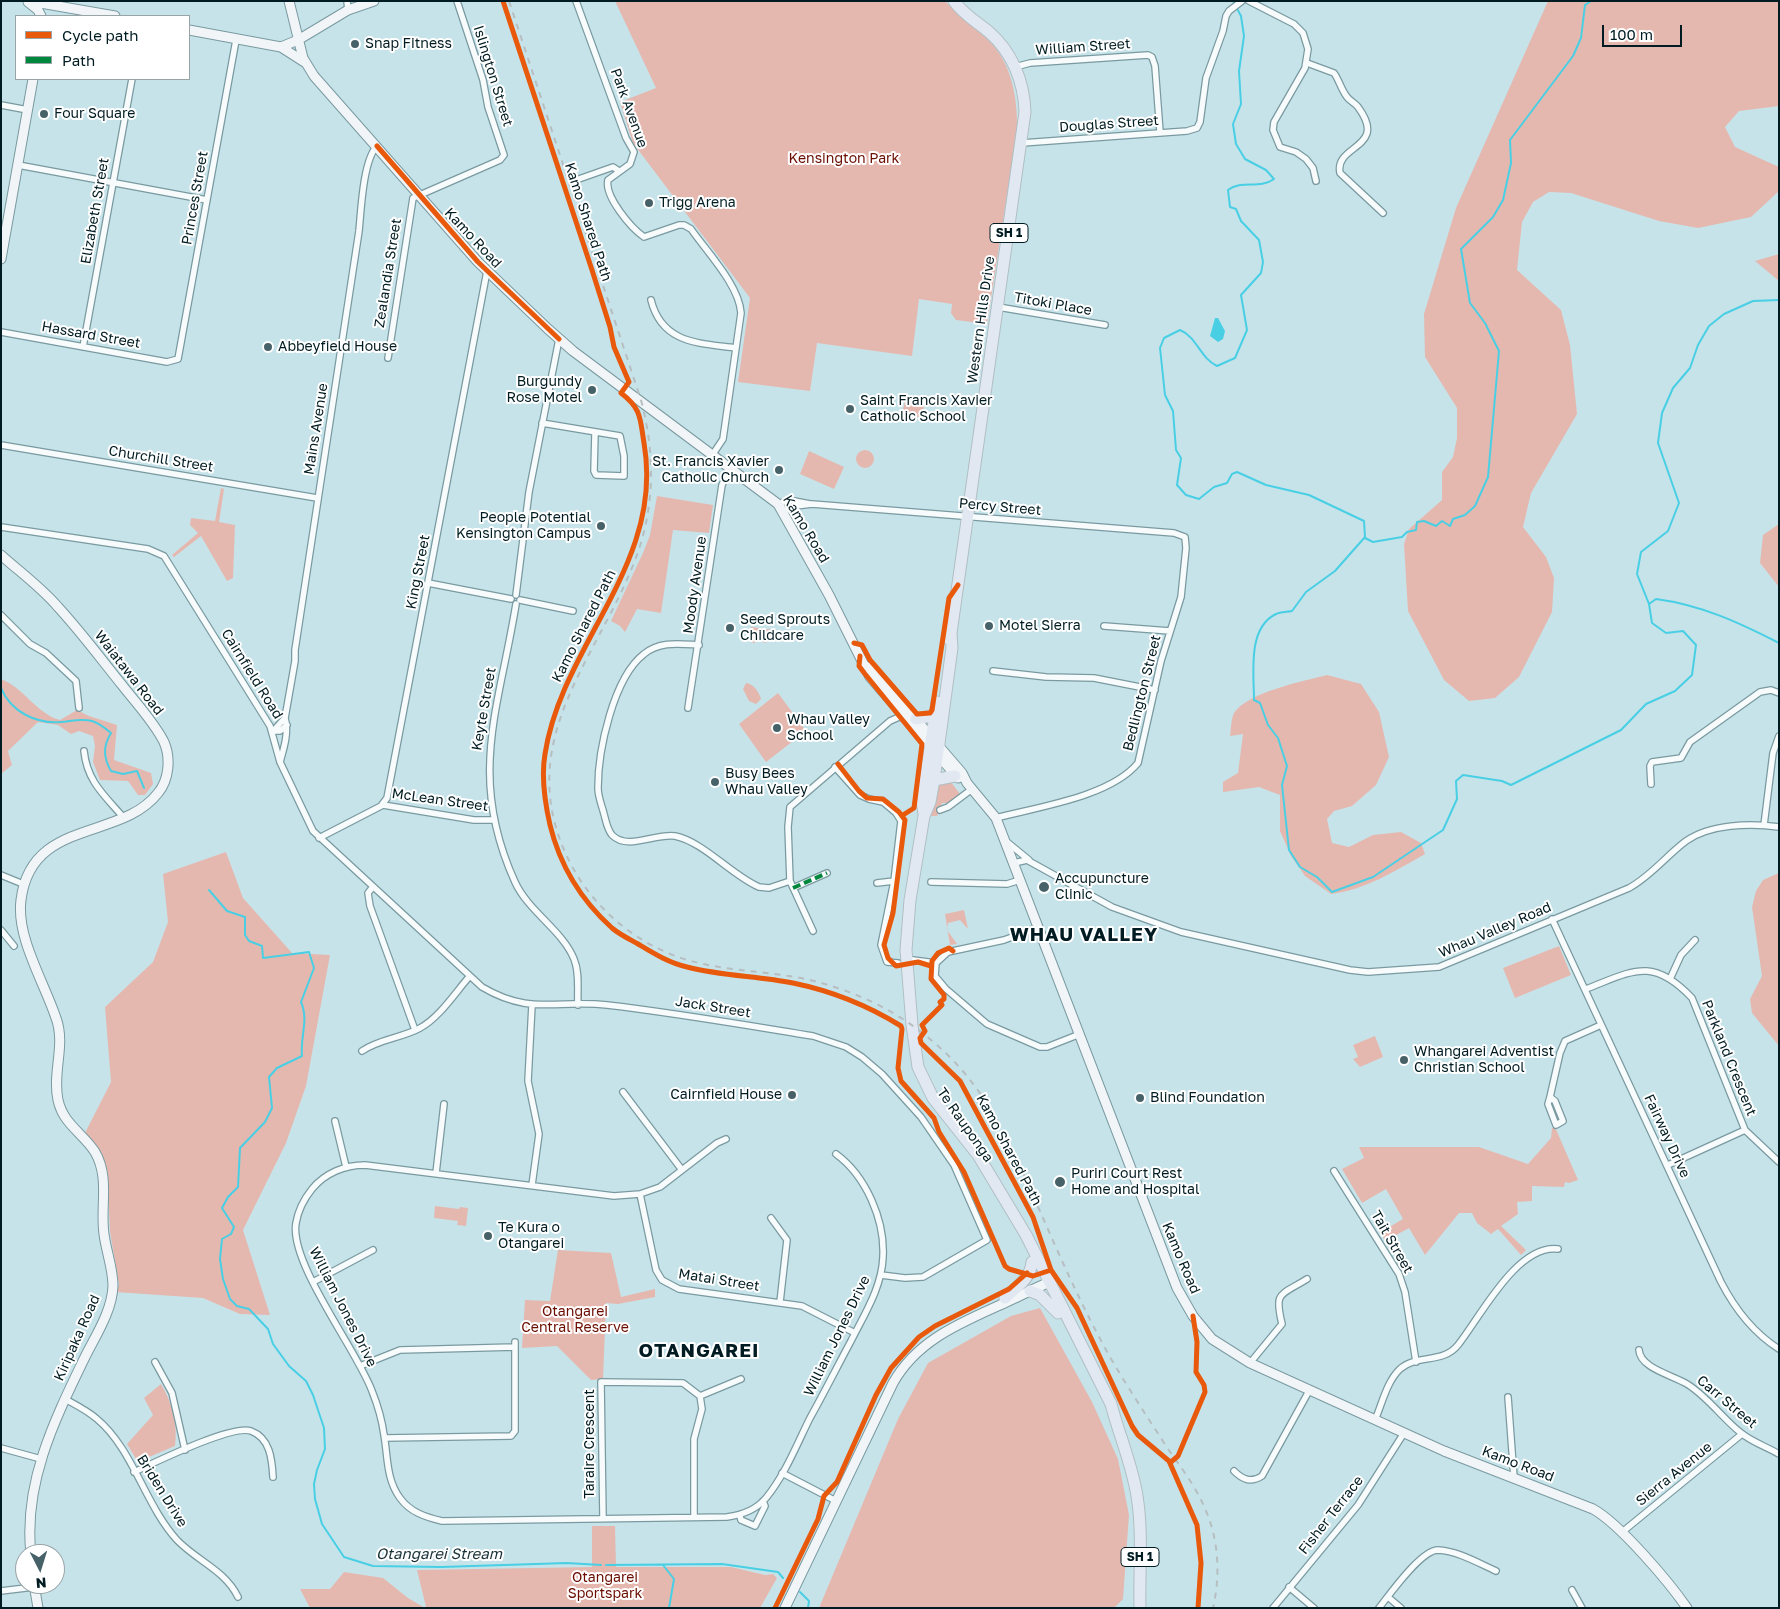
<!DOCTYPE html>
<html>
<head>
<meta charset="utf-8">
<style>
	body { margin:0 }
	#map { position:relative; width:1780px; height:1609px; overflow:hidden; background:#c7e3ea; font-family:"Golos Text",sans-serif }
	canvas { display:block }
	.frame { position:absolute; inset:0; border:2px solid #001c22; pointer-events:none }
	.legend { position:absolute; left:15px; top:15px; width:175px; height:65px; box-sizing:border-box; background:#fff; border:1px solid #99a4a7; margin:0; padding:6px 9px; list-style:none; font-size:15px; color:#001c22 }
	.legend li { display:flex; align-items:center; gap:10px; height:25px }
	.legend b { width:25px; border:1px solid #99a4a7 }
	.north { position:absolute; left:15px; top:1544px; width:50px; height:50px; box-sizing:border-box; background:#fff; border:1px solid #99a4a7; border-radius:50%; rotate:175deg; font-size:14px; font-weight:700; line-height:20px; text-align:center; color:#001c22 }
	.north::after { content:''; display:block; margin:auto; width:18px; height:22px; background:#466268; clip-path:polygon(50% 0,100% 100%,50% 72%,0 100%) }
	.scale { position:absolute; left:1602px; top:25px; width:80px; height:22px; box-sizing:border-box; border:2px solid #001c22; border-top:0; padding-left:6px; font-size:15px; line-height:18px; white-space:nowrap; color:#001c22; -webkit-text-stroke:4px #fff; paint-order:stroke }
</style>
</head>
<body>
<div id="map">
<canvas width="1780" height="1609"></canvas>
<div class="frame"></div>
<ul class="legend">
<li><b style="height:6px;background:#e8590c"></b>Cycle path</li>
<li><b style="height:6px;background:#00873e"></b>Path</li>
</ul>
<div class="north">N</div>
<div class="scale">100 m</div>
</div>
<script>
const c = document.querySelector('canvas').getContext('2d');
c.lineJoin = 'round';
function paint(path, color) { c.fillStyle = color; c.fill(path, 'evenodd'); }
function trace(path, color, width, dash) { c.strokeStyle = color; c.lineWidth = width; c.lineCap = dash ? 'butt' : 'round'; c.setLineDash(dash || []); c.stroke(path); }
function drawText(font, color, halo, rows, align = 'center') {
  c.font = font + ' "Golos Text",sans-serif'; c.lineWidth = 4; c.setLineDash([]); c.textBaseline = 'middle'; c.strokeStyle = halo; c.fillStyle = color; for (const [text, x, y, turn = 0] of rows) {
    c.save(); c.translate(x, y); c.rotate((+turn || 0) * Math.PI / 180); c.textAlign = isNaN(turn) ? turn : align; if (halo) c.strokeText(text, 0, 0); c.fillText(text, 0, 0); c.restore();
  }
}
const green = new Path2D(`
	M615 1H945C959 16 974 27 988 40 1012 62 1018 100 1017 130L987 324 956 320 951 313 952 304 919 299 912 356 817 343 810 391 738 382 750 298 633 143 620 102 656 88Z
	M1548 1H1779V106L1739 111 1725 127 1735 147 1779 167V191L1751 217 1698 228 1659 221 1571 193 1549 192 1533 202 1522 222 1517 270 1561 310 1570 345 1577 414 1531 493 1523 527 1546 557 1554 578 1552 612 1519 677 1495 698 1469 701 1444 680 1408 611 1404 544 1409 529 1442 500V472L1453 457 1457 438V408L1425 357 1424 314 1456 208Z
	M1779 254V281L1755 261Z
	M905 402 924 406 922 418 902 413Z
	M856 459a9 9 0 1 1 18 0a9 9 0 1 1-18 0Z
	M809 451 844 467 834 489 800 474Z
	M221 488 224 489 219 522 235 525 233 578 227 581 201 536 174 557 172 555 198 533 190 525 191 518 215 521Z
	M657 496 713 505 709 533 673 530 661 613 637 609 625 632 620 626 611 621 643 553 650 535Z
	M1779 524V587L1760 563 1763 535Z
	M751 627 774 630 773 640 764 643 762 640 756 639 755 643 750 642Z
	M1327 675 1361 684 1379 712 1389 757 1376 785 1352 806 1334 811 1327 819 1332 843 1349 847 1373 835 1401 832 1421 843 1425 854C1395 871 1365 890 1331 894L1305 876 1291 856 1280 831V795L1259 787 1223 792V782L1238 773 1243 734 1230 736C1231 730 1231 719 1234 713 1248 692 1304 681 1327 675Z
	M1 679C24 688 37 714 60 720L77 710 89 716 117 725 114 760 151 773 153 784 145 795H138L128 781 100 780 93 762 95 746 93 736 79 731 71 734 58 725 38 722 8 751 12 765 1 774Z
	M746 683C754 684 759 692 761 699L756 704 749 701 743 689Z
	M778 693 806 731 766 762 739 724Z
	M951 782 960 794 949 803H942L937 816H931L938 784Z
	M226 852 243 898 292 953 330 955 306 1086 286 1143 243 1230 270 1315 240 1314 203 1298 115 1292 119 1285 110 1232 108 1188 104 1173 85 1133 111 1082 105 1007 153 962 168 922 163 874Z
	M1779 873V1046L1752 1013 1750 999 1762 976 1752 907 1756 891 1763 880Z
	M964 910 968 929 960 920 948 923 947 930 957 944 950 945 945 914Z
	M1559 946 1571 975 1515 998 1503 968Z
	M1375 1036 1383 1057 1360 1067 1353 1059 1358 1057 1353 1045Z
	M1555 1127 1578 1180 1569 1183 1565 1182 1564 1187 1532 1186V1201L1517 1202 1518 1214 1501 1226 1526 1250 1521 1255 1498 1229 1491 1234 1477 1223 1472 1213H1459L1425 1255 1409 1228 1389 1239 1388 1245 1378 1229 1384 1230 1403 1219 1386 1189 1362 1203 1342 1169 1364 1158 1359 1147H1479L1528 1164 1551 1138 1552 1128Z
	M435 1206 459 1209 460 1207 468 1208 466 1226 457 1225 458 1221 434 1218Z
	M558 1250 611 1253 621 1297 655 1289V1297L618 1304 606 1303 603 1379 591 1380 557 1346 522 1348 525 1300 550 1301Z
	M1040 1308 1092 1402 1118 1459 1129 1515 1123 1599 1114 1608H819L898 1419 928 1363 1011 1316Z
	M161 1384C172 1402 178 1425 175 1446L142 1460 136 1459 127 1444 153 1415 144 1398Z
	M592 1526H615L616 1567H731L765 1575 773 1574 777 1578 760 1608 426 1607 417 1570 592 1567Z
	M344 1572 383 1578 408 1598 425 1608H310L300 1589H330Z`);
const water = new Path2D(`
	M1215 318H1218L1225 331 1223 339 1218 342 1210 336Z`);
const stream = new Path2D(`
	M1233 1 1241 16 1244 36 1239 71 1241 104 1233 124 1236 144 1245 159 1266 170 1274 179C1259 190 1242 179 1228 190L1230 207 1236 209 1241 221 1259 240 1263 262 1261 273 1241 295 1247 330 1235 358 1217 366C1200 358 1197 337 1180 330L1164 338 1160 348 1165 395 1173 411 1176 450 1181 458 1177 485 1186 495 1199 499 1214 487 1227 483 1232 474 1237 472 1266 485 1309 495 1364 521 1365 537 1335 571 1306 592 1292 611C1287 612 1280 612 1276 614 1247 628 1254 673 1254 700L1260 703 1268 725 1278 738 1287 766 1282 785 1289 850 1300 867 1317 877 1332 892 1373 877 1443 830 1457 799 1456 781 1463 775 1502 781 1511 785 1621 730 1646 704 1675 691 1692 675 1696 645 1683 631 1666 633 1652 623 1649 604 1637 574 1641 552 1668 531 1679 503 1658 443 1662 413 1673 388 1690 368 1698 345 1709 326 1724 314 1753 301 1779 300
	M1365 538 1373 542 1402 537 1407 532 1416 530 1417 522 1424 521 1436 526 1442 521 1450 526 1453 519 1465 515 1475 506 1488 477 1499 351 1485 323 1470 303 1461 249 1493 217 1503 200 1511 163 1510 140 1573 56 1581 38 1585 5 1591 1
	M1649 604 1656 599C1701 605 1738 622 1779 643
	M1 688C11 712 36 724 61 722 72 721 81 718 92 721 99 723 105 728 111 733 103 746 103 757 111 771L123 774 137 771 144 788
	M209 890 227 911 245 917V935L249 941 262 946 263 958 309 952 314 968 301 1002C309 1020 300 1037 302 1056L277 1068 269 1077 272 1108 265 1122 240 1148 238 1187 228 1197 222 1208 234 1227 231 1234 222 1239 220 1259 223 1279 230 1299 237 1306 249 1309 268 1329 273 1344 289 1366 306 1381 313 1395 324 1428 325 1449 317 1470 314 1484 315 1499 322 1524 344 1557 373 1566 441 1567 567 1563 601 1565
	M606 1565 722 1564 778 1572 783 1578
	M663 1565 674 1579 669 1608
	M800 1592 809 1601 808 1608`);
const street = new Path2D(`
	M347 1 348 10
	M576 1 626 138 634 152 630 164 608 180C604 196 631 228 644 237L679 225H684L691 229C707 252 739 285 741 313L723 439 713 454
	M1249 1 1294 24 1303 33 1308 49 1305 68 1274 122 1273 130 1280 147 1296 152 1306 159 1313 168 1316 181
	M1307 63 1334 73C1339 80 1341 89 1347 97 1350 101 1355 103 1358 107 1389 149 1334 144 1340 173L1383 213
	M1015 67 1030 63 1148 55 1152 57 1155 66 1160 132
	M1 105 28 110
	M1022 143 1187 131 1197 128 1200 122 1206 78 1223 31 1226 16 1229 11 1242 1
	M18 165 207 200
	M576 180 613 167 619 171
	M651 300C662 344 699 343 736 348
	M998 307 1105 325
	M1 332 167 362 178 359 236 40
	M83 347 132 79
	M388 358 413 198 500 160 504 155 488 107 483 80 457 1
	M542 423 620 436 624 456V476L596 475 594 471 595 433
	M1 445 317 498
	M778 504 789 500 810 504
	M783 512 796 506 812 504 1174 533 1185 537 1186 548 1181 597 1161 661 1138 763C1110 797 1037 807 996 818
	M1 527 148 549 164 556 270 726 280 762 313 831 482 987C531 1016 557 999 607 1005 676 1013 745 1025 813 1036L846 1047 862 1057 882 1074 921 1117 954 1165 987 1240 923 1277 905 1278 881 1275
	M428 583 511 599
	M516 595 529 492 559 339
	M520 600 573 611
	M516 604C499 709 467 776 515 882 528 911 563 931 574 959 580 973 577 990 578 1005
	M1 615 30 644 46 653 76 681 79 708
	M1104 626 1170 631
	M699 645C679 644 660 641 644 654 613 678 598 751 598 788 598 797 602 806 604 814 606 821 607 829 612 835 628 851 655 833 675 836 704 842 731 875 759 887L769 888 790 881
	M993 671 1046 677 1094 678 1155 690
	M688 708 722 485 731 467
	M273 731 285 718
	M273 731H280L287 725
	M84 751C87 781 104 795 123 817
	M280 762C284 748 289 732 285 718L295 661V650L359 231C361 211 363 160 377 146
	M835 767 860 795 869 799 883 802 896 813 901 821 894 881 881 945 887 962 898 963
	M1651 784 1650 766 1652 762 1681 758 1690 742 1760 692 1771 690 1779 693
	M383 805 474 820H494
	M940 810 948 807 972 789
	M1764 825 1773 753 1779 736
	M319 838 381 806 387 798 487 271
	M1007 842 1029 860
	M1014 863 1027 860 1112 907 1181 932 1350 970 1368 972 1439 967 1629 888C1651 876 1666 856 1686 841 1710 824 1750 823 1779 827
	M1 875 23 884
	M931 882 1007 884 1020 880
	M877 883 894 881
	M372 888 368 893 370 906 415 1030
	M793 888 827 873
	M1552 919 1721 1282C1735 1309 1752 1332 1779 1349
	M1039 927 1004 940 948 952 936 963 935 976 946 989 987 1024 1040 1047H1047L1080 1034
	M1 930 14 946
	M813 931 790 881 788 827 790 807 890 721 899 717 906 719
	M913 960 936 963
	M1670 979 1681 955 1695 940
	M1586 989C1633 971 1652 956 1692 998L1745 1130 1779 1162
	M532 1005 528 1081 539 1134 532 1185
	M362 1051C379 1039 402 1038 420 1028 439 1018 455 993 469 977
	M623 1092 682 1170
	M1550 1097 1548 1104 1556 1125 1563 1121 1555 1101 1550 1097 1560 1053 1565 1041 1601 1025
	M335 1121 346 1167
	M726 1139 717 1143 660 1187 640 1194 614 1196 365 1165C345 1165 325 1173 312 1189 304 1199 298 1211 296 1223 289 1263 357 1350 372 1391 378 1406 382 1420 384 1435 388 1457 386 1479 400 1498 410 1512 425 1517 442 1521L727 1517C742 1515 756 1510 766 1498 785 1475 797 1444 810 1418 824 1393 837 1367 851 1341 864 1315 882 1287 883 1257 885 1220 866 1176 836 1154
	M1668 1165 1745 1130
	M1334 1171 1399 1274 1405 1292 1416 1362
	M436 1173 444 1104
	M640 1194 656 1270 662 1280 679 1289 802 1306 855 1333
	M771 1218 787 1240 780 1302
	M313 1282 373 1250
	M1639 1350C1640 1368 1672 1375 1687 1384 1708 1397 1722 1418 1741 1433 1752 1442 1767 1447 1779 1454
	M155 1362 172 1393 185 1450
	M1250 1363 1282 1324C1274 1291 1280 1296 1307 1279
	M360 1366 400 1350 515 1347
	M700 1396 741 1379
	M1508 1397 1514 1478
	M65 1399C76 1405 88 1411 97 1419 133 1449 145 1505 177 1540 197 1561 225 1570 238 1597
	M1375 1420C1382 1404 1387 1381 1400 1369 1417 1354 1443 1364 1458 1345 1481 1316 1517 1244 1558 1249
	M385 1438 511 1436 515 1431V1342
	M1 1448 41 1459
	M1234 1471C1243 1480 1251 1483 1262 1476L1309 1391
	M134 1472C154 1463 232 1424 251 1431 270 1438 272 1459 273 1477
	M782 1473 836 1501
	M740 1516 741 1520 755 1526 765 1506 763 1501
	M603 1518 601 1382 683 1383 700 1396 702 1409 694 1439V1517
	M1621 1533 1742 1434
	M1289 1587 1314 1608
	M1572 1590 1582 1608
	M1 1591 34 1587
	M1388 1597 1401 1608
	M1273 1608 1358 1505 1404 1433
	M1379 1608C1390 1594 1421 1550 1438 1550 1458 1551 1478 1563 1496 1571`);
const secondary = new Path2D(`
	M29 1 115 16
	M289 1 303 58 314 76 478 262 548 329 573 351 778 504 829 595 870 677 958 778
	M28 2 38 10 41 16
	M189 30 281 47 298 40 348 10 374 1
	M281 47 306 63
	M1 259 33 79
	M1 555C20 572 42 588 58 607 81 632 101 659 122 685 136 703 154 722 164 742 171 758 169 780 158 793 121 841 31 818 21 900 16 937 44 982 56 1018 66 1045 52 1072 58 1100 63 1124 83 1133 95 1152 110 1178 100 1206 104 1234 106 1251 113 1268 113 1286 112 1311 96 1335 85 1357 55 1419 23 1483 31 1554
	M866 666 874 671 962 773 967 783 996 818 1177 1288 1193 1316 1212 1339 1250 1363 1444 1451 1593 1509C1620 1524 1669 1582 1687 1608
	M34 1584 38 1608
	M785 1608 893 1383C919 1337 966 1321 1011 1300 1024 1294 1037 1287 1050 1282`);
const highway = new Path2D(`
	M951 633 952 648 934 780 930 802 924 816 910 900 906 950 912 1025 918 1067 933 1098 978 1155 1026 1235 1111 1404C1119 1435 1132 1464 1137 1496 1143 1533 1139 1571 1140 1608
	M949 639 951 633 1025 112C1024 81 1012 52 989 32 977 22 963 14 954 1
	M916 719 935 715
	M934 780 955 776
	M924 814 922 801 937 702
	M1030 1291 1040 1295 1058 1313
	M1005 1298C1017 1286 1030 1280 1032 1262`);
const rail = new Path2D(`
	M509 1 641 400C654 449 655 498 640 546 607 648 516 729 562 845 584 901 633 945 691 961 731 972 774 971 814 981 849 990 884 1005 913 1026 982 1075 1006 1134 1039 1209 1061 1259 1083 1309 1110 1357 1128 1388 1148 1418 1168 1449 1183 1470 1199 1491 1208 1516 1219 1545 1220 1577 1213 1608`);
const quiet = new Path2D(`
	M793 888 827 873`);
const cycleway = new Path2D(`
	M503 1 592 270 610 327 614 347 629 382 621 393C642 409 640 419 644 443 665 563 562 644 545 754 541 777 545 803 550 825 560 866 581 900 612 928 619 934 629 939 638 944 653 953 669 963 687 967 721 976 758 976 793 983 832 991 867 1005 901 1026L902 1029 898 1068 901 1081 934 1118 939 1132 964 1172 1005 1266 1009 1269 1033 1276 1051 1270
	M377 146 478 262 559 339
	M854 643 862 645 870 660 917 714 930 713 932 710 949 598 958 585
	M860 656 859 666 865 674 922 744 914 808 903 815
	M838 764 859 791 867 798 883 799 899 812 905 820 893 913 884 945 888 958 896 966 918 962 931 966
	M953 951 949 948 938 953 932 961 931 979 944 995V999L940 1002 942 1005 922 1025 925 1031 920 1038 921 1043 960 1081 1033 1217 1051 1270 1077 1308 1132 1426 1138 1435 1169 1461 1197 1525 1201 1563 1198 1608
	M1169 1461 1171 1462 1178 1456 1205 1392 1204 1385 1196 1372 1197 1342 1193 1316
	M775 1608 818 1519 824 1496 837 1482 876 1395 891 1368 919 1337 935 1326 1009 1289 1027 1273`);
const markers = [
	[355,44,5,"#466268"],
	[44,114,5,"#466268"],
	[649,203,5,"#466268"],
	[268,347,5,"#466268"],
	[592,390,5,"#466268"],
	[850,409,5,"#466268"],
	[779,470,5,"#466268"],
	[601,526,5,"#466268"],
	[989,626,5,"#466268"],
	[730,628,5,"#466268"],
	[777,728,5,"#466268"],
	[715,782,5,"#466268"],
	[1044,887,6,"#466268"],
	[1404,1060,5,"#466268"],
	[792,1095,5,"#466268"],
	[1140,1098,5,"#466268"],
	[1060,1182,6,"#466268"],
	[488,1236,5,"#466268"]
];
const shields = [
	[1009,233,38],
	[1140,1557,38]
];
const shieldNames = [
	["SH 1",1009,233],
	["SH 1",1140,1557]
];
const poiNames = [
	["Snap Fitness",365,44],
	["Four Square",54,114],
	["Trigg Arena",659,203],
	["Abbeyfield House",278,347],
	["Burgundy",582,382,"right"],
	["Rose Motel",582,398,"right"],
	["Saint Francis Xavier",860,401],
	["Catholic School",860,417],
	["St. Francis Xavier",769,462,"right"],
	["Catholic Church",769,478,"right"],
	["People Potential",591,518,"right"],
	["Kensington Campus",591,534,"right"],
	["Seed Sprouts",740,620],
	["Childcare",740,636],
	["Motel Sierra",999,626],
	["Whau Valley",787,720],
	["School",787,736],
	["Busy Bees",725,774],
	["Whau Valley",725,790],
	["Accupuncture",1055,879],
	["Clinic",1055,895],
	["Whangarei Adventist",1414,1052],
	["Christian School",1414,1068],
	["Cairnfield House",782,1095,"right"],
	["Blind Foundation",1150,1098],
	["Puriri Court Rest",1071,1174],
	["Home and Hospital",1071,1190],
	["Te Kura o",498,1228],
	["Otangarei",498,1244]
];
const streetNames = [
	["William Street",1083,47,-4],
	["Islington Street",493,76,73],
	["Park Avenue",629,108,70],
	["Douglas Street",1109,124,-4],
	["Princes Street",195,198,-80],
	["Elizabeth Street",95,211,-80],
	["Kamo Shared Path",588,222,72],
	["Kamo Road",473,238,47],
	["Zealandia Street",388,273,-81],
	["Titoki Place",1053,304,10],
	["Western Hills Drive",981,320,-82],
	["Hassard Street",91,335,10],
	["Mains Avenue",316,429,-81],
	["Churchill Street",161,459,9],
	["Percy Street",1000,507,5],
	["Kamo Road",806,529,59],
	["King Street",418,572,-79],
	["Moody Avenue",695,585,-82],
	["Kamo Shared Path",584,626,-63],
	["Waiatawa Road",129,673,52],
	["Cairnfield Road",252,674,58],
	["Bedlington Street",1142,693,-76],
	["Keyte Street",484,709,-80],
	["McLean Street",440,800,8],
	["Whau Valley Road",1495,930,-23],
	["Jack Street",713,1007,9],
	["Parkland Crescent",1729,1058,68],
	["Te Rauponga",965,1125,55],
	["Fairway Drive",1667,1136,65],
	["Kamo Shared Path",1009,1150,62],
	["Tait Street",1392,1242,60],
	["Kamo Road",1181,1258,67],
	["Matai Street",719,1280,9],
	["William Jones Drive",343,1307,63],
	["William Jones Drive",837,1336,-64],
	["Kiripaka Road",77,1338,-66],
	["Carr Street",1727,1402,40],
	["Taraire Crescent",590,1444,-90],
	["Kamo Road",1518,1464,21],
	["Sierra Avenue",1674,1474,-39],
	["Briden Drive",162,1491,58],
	["Fisher Terrace",1331,1515,-52]
];
const parkNames = [
	["Kensington Park",844,159],
	["Otangarei",575,1312],
	["Central Reserve",575,1328],
	["Otangarei",605,1578],
	["Sportspark",605,1594]
];
const waterNames = [
	["Otangarei Stream",439,1554]
];
const districtNames = [
	["WHAU VALLEY",1084,935],
	["OTANGAREI",699,1351]
];
paint(green, '#e5b8af');
paint(water, '#49cfe4');
trace(stream, '#49cfe4', 2);
trace(street, '#799aa0', 8);
trace(secondary, '#799aa0', 11);
trace(highway, '#afbfc3', 13);
trace(street, '#f7fbfc', 5.5);
trace(secondary, '#f1f5f8', 9);
trace(highway, '#e2e8f2', 11);
trace(rail, '#b6bec0', 2, [6, 6]);
trace(quiet, '#00873e', 4, [8, 4]);
trace(cycleway, '#e8590c', 5);
for (const [x, y, r, color] of markers) { const dot = new Path2D(); dot.arc(x, y, r, 0, 2 * Math.PI); c.fillStyle = color; c.fill(dot); trace(dot, '#fff', 2); }
for (const [x, y, w] of shields) { const box = new Path2D(); box.roundRect(x - w / 2, y - 9.5, w, 19, 4); c.fillStyle = '#fff'; c.fill(box); trace(box, '#001c22', 1); }
drawText('bold 12px', '#001c22', null, shieldNames);
drawText('14px', '#001c22', '#fff', poiNames, 'left');
drawText('14px', '#001c22', '#fff', streetNames);
drawText('14px', '#6b0d00', '#fff', parkNames);
drawText('italic 15px', '#193137', '#fff', waterNames);
c.letterSpacing = '1px';
drawText('bold 19px', '#001c22', '#fff', districtNames);
c.letterSpacing = '0px';
</script>
</body>
</html>
